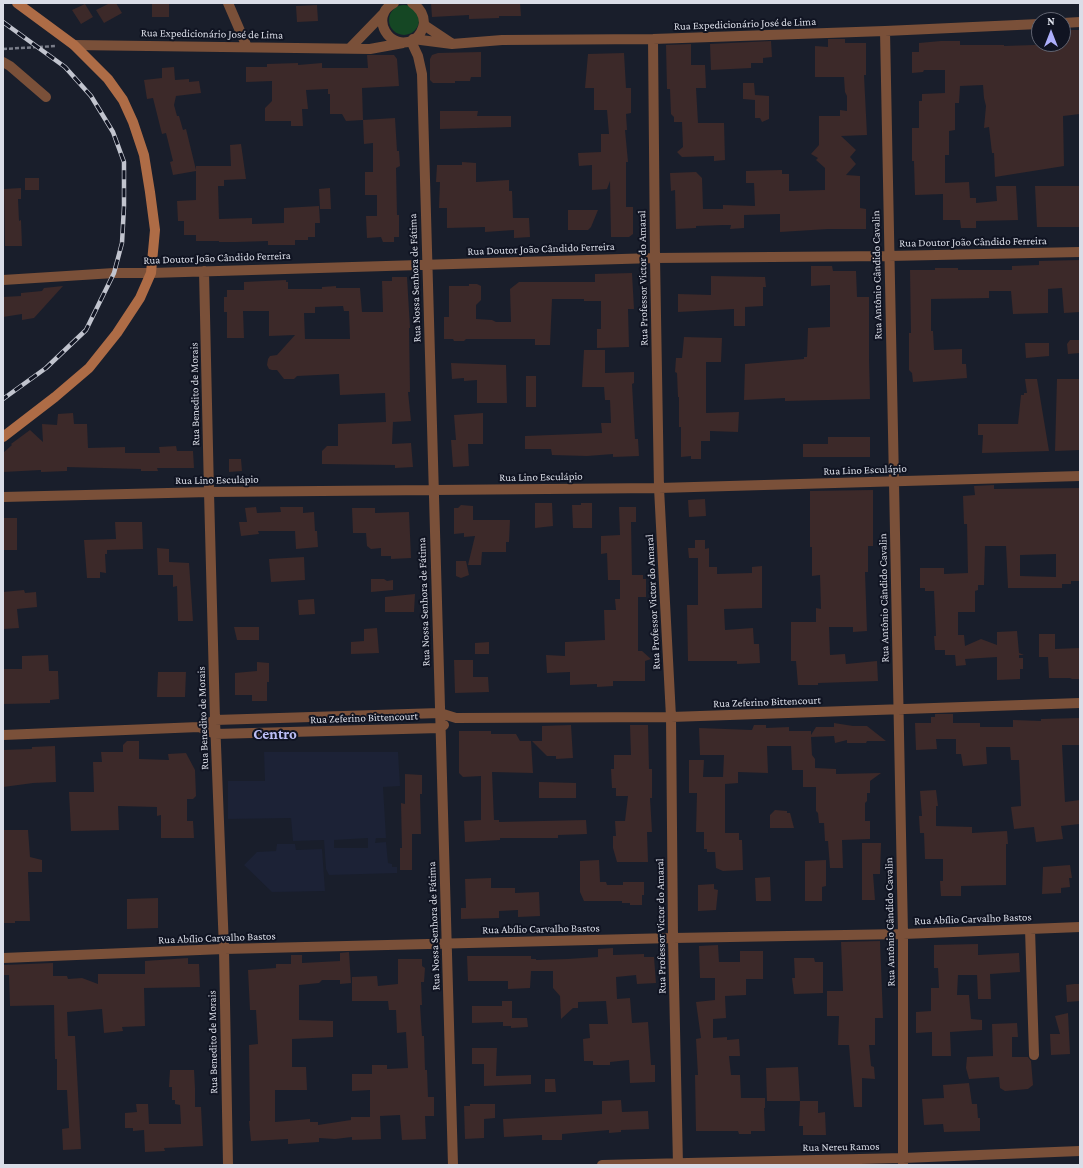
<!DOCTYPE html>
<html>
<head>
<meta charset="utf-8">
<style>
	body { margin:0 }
	#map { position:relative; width:1083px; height:1168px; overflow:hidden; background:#191e2b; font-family:"Crimson Pro",serif }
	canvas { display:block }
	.frame { position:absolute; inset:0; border:4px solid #dadde7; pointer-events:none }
	.north { position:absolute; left:1031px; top:12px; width:40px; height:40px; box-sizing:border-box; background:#101422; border:1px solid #616471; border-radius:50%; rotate:0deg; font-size:11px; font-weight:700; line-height:16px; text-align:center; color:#dadde7 }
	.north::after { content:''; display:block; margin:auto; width:14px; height:18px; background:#adaffb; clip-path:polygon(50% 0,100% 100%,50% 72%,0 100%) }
</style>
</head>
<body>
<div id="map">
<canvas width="1083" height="1168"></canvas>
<div class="frame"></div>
<div class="north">N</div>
</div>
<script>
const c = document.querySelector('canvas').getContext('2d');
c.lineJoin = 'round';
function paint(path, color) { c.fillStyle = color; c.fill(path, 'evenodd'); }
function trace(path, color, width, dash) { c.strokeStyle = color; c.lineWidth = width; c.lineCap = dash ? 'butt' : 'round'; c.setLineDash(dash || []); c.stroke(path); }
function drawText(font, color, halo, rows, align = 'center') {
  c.font = font + ' "Crimson Pro",serif'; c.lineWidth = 4; c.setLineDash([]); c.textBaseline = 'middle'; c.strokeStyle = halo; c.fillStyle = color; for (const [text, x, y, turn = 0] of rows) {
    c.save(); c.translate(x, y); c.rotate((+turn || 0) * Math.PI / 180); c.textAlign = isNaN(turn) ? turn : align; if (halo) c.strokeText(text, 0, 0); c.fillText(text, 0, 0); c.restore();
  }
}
const built = new Path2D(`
	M264 752H398L400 786 383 787 386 838H376L375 843 386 842 388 863 392 864V867H397V873L329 875 326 869 324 840 293 841 291 818 228 819V781H265ZM368 838V848H334V840Z
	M277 844H295L296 850 322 849 325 891 272 892 244 865 257 852 276 851Z`);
const green = new Path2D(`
	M389 20a15 15 0 1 1 30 0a15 15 0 1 1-30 0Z`);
const building = new Path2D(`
	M110 3H116L122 13 104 23 96 10Z
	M152 3H169V17H152Z
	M431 3H520L521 16H499V18L469 19V15L432 17Z
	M85 4 93 17 81 24 72 10Z
	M317 5 318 21 297 22 296 6Z
	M1063 30H1080V114L1063 116 1064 166 995 177 994 153H992L989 127 984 128 986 106 984 98 983 85 960 86 959 103H955V130L949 131V155H945V183L969 182 970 198H976V203L997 201 996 186H1016L1018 220 976 221V228H961L960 220H943V194L915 195 914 161H912V128H919V101H922V94L945 93V70H924L923 72 912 73V52H919V43L941 41H960V45H1004V46L1063 44Z
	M828 39H845V43H866V75H864L867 135 841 136 856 150 850 157 856 164 846 175 860 176V208L866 209V229H828L780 232V214L744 215V228L730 229 731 225H723L696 226V228L676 229 675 190 671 191 670 173 696 172 702 178 703 209H723V205L755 206 754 183H746V171L782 170V174H789V191L825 190V168L816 160 818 158 811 154 819 145V116H840V110L847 111V96L845 92 844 77H815V46L828 47Z
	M771 41 772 57 763 58V63H751V68L711 70 710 44Z
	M691 44V65H705L706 88H696L698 123H724L725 160 714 161V156L682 157 677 152 683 147 682 122H674V117L671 114 670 89H667L666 45Z
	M481 52V77H471L470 81H455V83H433L430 80V59L432 55 438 53Z
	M624 53 626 88H631V113L626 114 627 130H625L628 162H626V207H633V234L629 237H611L610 181 607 189 592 190V165L579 166 578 153 601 152V134H609L607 110H594V88H585L588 54Z
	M367 55H394L397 59 399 86 362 88 363 120 346 121 342 114H330V94H328V89L306 90 308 109H302L303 126H291V121H265V108L272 101V81L246 82V67H267V64L298 63V65L322 63V68H368Z
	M174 67 175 80 189 79V82L199 81 201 93 176 96 174 105 177 116H179L183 130 186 129 196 170V166H231L230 145 241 144 246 179 224 180V186H218L219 219 252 218V224L284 223V208L319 206 320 223H315V237H308V240H295V245H268V241L236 242H219V241H196V235H184V221H178L177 201 196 200V171L173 175 170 162 173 161 166 133 162 134 153 98 147 99 144 80 162 78V68Z
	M743 83H754L755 95 769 96V119L762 122 760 118H755V100L743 99Z
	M440 111H478L477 116H511V127L440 129Z
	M395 118 397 151H399L400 166 396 168 397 215H399V237H394V242H383L381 237 367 238 366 216H377V195H365V172H373V143L364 144 363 120Z
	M462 162 476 163V182L509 180V191H512L513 218H529L530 237 514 238V230L485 232V227L447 228V208H439L440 182H436L437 165H462Z
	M25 178H39V190H25Z
	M1035 186H1080V227H1037Z
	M21 188V199H18L19 221 21 220 22 246H5L4 189Z
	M330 188 331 209H320L319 189Z
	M568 210H598L591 227 588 230H568Z
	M1080 260V312L1064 313 1062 288 1048 289V313L1013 314 1011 291H989V298L931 299V331H933L934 350 962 349V364H966L967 378 913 382 912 373 909 370V333H911L910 270H935V268H958V270H1012V266L1039 265V261Z
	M811 266H832L833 271H856L857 297H869V359L870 399 785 401V398L744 400 745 364 804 359V357H807L808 328 830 327V285L811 286Z
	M632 273 634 309H628L629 347 597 348V329H601V301H584V299H552L550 345H535V339H466L464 341H454L453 339H444V317H449V286H469V284H477L481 286V300L476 305V319L492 320 496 322H511L510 289 519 282H595V274Z
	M711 276 765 277 766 287H763V306L745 307V326H734V309L678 312V294L711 295Z
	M392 277H407L410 328H409L410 392H408L411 421 393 422 392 444 411 443 413 467 395 468V465L322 464V451L327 446H338V424L386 422 385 393 340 395 339 374 297 376 294 379H284L277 370H272L269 369 267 365 268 359 270 356 277 355 295 335 269 336V311H243L244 338H227V312H224V297H227V290H244V282L286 280V282H288V289H322V287L336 286V288H360L362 312H383L382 281H392ZM343 306 344 311H349L350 339H305L304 313H315V307Z
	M63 286 34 318 22 320V314L3 317V297L21 296V293L42 291 44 288Z
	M684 337 722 338 721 362H706V413L739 412 738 432 710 431V441H701V459H691V456L681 457V427H679V397H678L677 373 675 372 676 358H682Z
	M1070 340H1080V353L1068 354 1067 344Z
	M1025 343H1049V356L1026 358Z
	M584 350H605V373L634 372V383L632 384 635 439H638L639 456 613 457V454L587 456 552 455 551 449H525V436L602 433 601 423H611L610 400H605L604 387H582Z
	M451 363 506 365 507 403H477V380L464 381V378L452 379Z
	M526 376H536V407H526Z
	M1025 379H1037L1049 451 982 453 983 435H978V424H1018L1021 395H1024V393H1027Z
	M1057 379H1080V450L1055 451Z
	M73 413 74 424H87L88 448 125 447V453H160L159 447 176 446 177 451H193L194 468H157L158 471H141V469L67 467V471L41 472V470L3 472V453L12 445 11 444 30 430 43 442 42 424 57 425 58 414Z
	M483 413V444H468L469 466 453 467 451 440H456L454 415Z
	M828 437H870V457H803V444H828Z
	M229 459H241L242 471 229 472Z
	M994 485V489L1080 488V581H1071V584H1062V588H1008L1006 546H985L984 585H978V590L975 591V612H958V635H964L965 646 981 639 997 645V632L1017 631 1019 653 1024 655H1019V658H1023V669H1020V679L997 680V657L965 659 966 665 956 666 955 655H945V650H935L934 636H936L934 591H925V588H920V568H944V574L968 573 967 524H964L963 496 975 495 974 486ZM1056 554V577L1020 576V555Z
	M873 490V546H868V572H865L867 631 853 632V627H829L830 655 845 654 846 664 877 661 878 681 818 683V685H798L796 661H791V622H816V608L821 609 820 575 812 576V547H810V491Z
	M705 499 706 516 689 517 688 500Z
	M535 503H552L553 526 535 528Z
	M581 503H592V528H573L572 505H581Z
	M461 505 473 506V520H510L509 542H506V552H482L481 565H468L475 536 464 537V533L454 534V508H458Z
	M256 507 257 513 281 512 280 507H303V513L314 512 315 531H317L318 547 296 549 295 531H258L259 534 241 536 239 522H247L245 508Z
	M619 507H636V522H631L632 575H643V579H646V597H638V651H642L651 659 645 661V681H613V686L597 687V684L570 685V672L547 673 546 655 565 656V642L605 640 604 610H616L615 599H620V580H608L607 553 601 554V536L620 535Z
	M352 508H375V513L409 512 411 558 391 559V556H381V548L371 549 367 546 366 533H353Z
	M3 518H17V550H3Z
	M115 522H142L143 549 107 550V554H105L106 573 100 572V578H87L84 540 116 539Z
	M695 540H705V549L709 548V567H717V574L752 573V567L762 566V608L724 609 725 630 753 628 754 644H759L760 663 737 664V661H688L687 605H698V558H689L688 548H695Z
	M157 548 169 549V562L189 563 193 621H178L177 586 173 587V575H158Z
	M304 557 305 580 271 582 269 559Z
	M456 561H466L469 575 461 578 456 576Z
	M371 579H384L387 581 393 580V590L371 592Z
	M24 590 25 593 36 592 37 607 17 609 19 628 3 629V615H4L3 592Z
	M415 594 414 612H385V597Z
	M314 599 315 614 299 615 298 600Z
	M234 627H259V640H237Z
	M377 628 379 653 351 654V642L364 641V629Z
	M1039 634H1055V649L1080 648V679H1072L1070 678H1049L1048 657H1039Z
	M489 642V654H475V643Z
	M48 655 49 671H58L59 699 50 700V703L3 704V669H22V656Z
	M454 660H473V677H488L489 692 455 693Z
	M257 662 269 663V682H267V701H252V695H235V673L257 671Z
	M158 672H186L185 697H157Z
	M935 714H953V723H980V727H1013V720L1041 721V719L1080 718V745H1062L1065 802 1080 800V824L1061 826 1063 839 1036 842 1034 827 1014 829 1011 807 1021 806 1019 760H1011L1010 747H986L987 764 963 766 961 754H956V739H936L937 749 916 750 915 723H931V717H935Z
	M834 723 853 726H867L886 741H867L866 743H847V740L835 743 834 736 811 737 812 755 815 759V768L836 769V774L881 773 870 781V793H867V801L865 803V821H870V839L842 840 843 868H830L828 841H825L824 823H819L818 813 816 811V787H803V770H792L791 746H767L768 773 738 772V783L725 784V833H739V840H742L743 870 723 871 716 868 715 852H707V849H704V832H696L697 793H689V760H704L703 777H723L724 755H700L699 728 752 730 754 725H766V728L789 727V731H811V735L816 727H834Z
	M571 725 573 758 556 759V756H547L532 741H542V726Z
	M630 725H648L649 769H652V798H650L652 832H647L648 862H617L613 848V836H616L615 821H625L628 796H616V788H612L611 769H614V755H631Z
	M459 731H491V734H516L520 741H531L533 773 492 772 494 820H499V822L586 820 587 834 558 835V838H500V840L465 842 464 821 481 820V776L463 777 459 773Z
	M127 741H139V759L169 760 168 754 186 753 195 770 196 796 193 799H187V821H193L194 838H161V815L157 816V807L118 806 119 830 71 831 69 792H94L93 762H102L101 752H123V745Z
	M55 746 56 782 33 783 3 787V750L32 749V747Z
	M405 774 422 775V794H420L421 834H412V870H400V848H402L401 803 405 804Z
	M539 782 576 783V798H539Z
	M936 790 938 806H936V826L972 827V833L1007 831 1008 844H1006V885L961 886V896H941L940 881H943V859H925L924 833H920L919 816H922L920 791Z
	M775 810 787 811V813H790L794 828H770V815Z
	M3 830H28L30 857 42 860V872H28L30 921H15V923H3Z
	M862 843H881L880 874H873L875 900H862Z
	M599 860 600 882H606L607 885H623V882H644V895H642V905H630V903H622V901H584L580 892V861Z
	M826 860V886L822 887V901H805V861Z
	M1070 865 1072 878H1069L1070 887 1061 888V893L1042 894 1043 867Z
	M770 877 771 901H756L755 878Z
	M491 878V888H515V893L539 892 540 916 518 917V910L499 911V918L461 919V908H466L465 879Z
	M714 884V889L718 890 716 910 698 911V885Z
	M158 898V928L127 929V899Z
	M880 941 883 1018H875V1045H869L871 1066 874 1067 875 1079 862 1078V1107H854L849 1045H838L839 1016H827V991H843L841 942Z
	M978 944V955L1019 953 1020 972 990 974 991 999H978L977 975H958L957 995H969L971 1019 982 1020V1030L950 1032 951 1056H932V1032L916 1033V1012L931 1011V988H939L938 968H934V945Z
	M718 945 719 962H740V951H763V979H746V995L725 996 726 1018 713 1019V1038L727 1037V1040L739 1039 740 1056H729L731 1075H740L741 1098H765V1108H764L765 1131H751V1134H739L738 1131H696L695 1075H698L696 1039 701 1038 696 1002 715 1000V978H700L699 946Z
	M613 948V955L644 954V957H654L656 983 637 984 636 975 616 977 617 999 630 998 632 1023 648 1022 651 1065H655V1082L630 1083 629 1060 610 1062V1065H593V1061H584L583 1039 590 1038 589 1024H608L606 1001 578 1002V1008H573L561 1019 560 996 553 988V971H531L530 988 508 989V981H468L467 956H531V959H536V960L568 959 598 957V949Z
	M349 952 351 983 340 984V980H322L319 983 299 985V1020L333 1021V1037L292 1039V1067H306L307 1090H275V1122L310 1119V1122H318V1125L351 1120V1117H370V1090L352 1091V1074H372V1065H387V1069L408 1068 406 1032 397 1033 396 1010H389L388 1001H352V977L377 976 378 986 398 984V959H422V966L425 968 424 982H421L422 1005H420L422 1036H424L425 1070H427L428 1097H434V1116H425L426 1139 402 1140 400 1115 380 1116 381 1139 352 1140V1137L335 1139 319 1138V1142L288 1144V1139L251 1141 249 1121H250L249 1045 258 1044 256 1010H250L248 970 276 968V964H291V955H302V963L340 961V953Z
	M188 958V964H199L200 987 144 988 145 1026 122 1027 123 1031 104 1033 102 1009 67 1012 68 1036H75L81 1149 63 1150 62 1129 69 1128 67 1090H57V1059H55L54 1005 10 1006 9 975H3V965L53 963V976H67L68 979 82 978 98 984V974H145V961Z
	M794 958H814L815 962H823V993L794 994 792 978H795Z
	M1074 984H1080V1001L1067 1002 1066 985Z
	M502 1001H512V1018H527L528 1027 511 1028V1026H503V1022L472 1023V1006H502Z
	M1068 1013 1070 1054 1051 1055 1050 1034H1060L1055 1016Z
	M1017 1023 1018 1037H1012V1057H1028L1031 1061 1033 1085 1028 1089 1005 1091 1000 1088 999 1077 969 1079 966 1068 967 1057 993 1056 992 1024Z
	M472 1048H497L496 1076 531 1075V1084L484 1086V1064H472Z
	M798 1067 800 1101H767L766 1068Z
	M170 1070H194L195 1088V1107H201L203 1146 164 1148 165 1151 145 1152 144 1130 133 1131V1128H125V1113L137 1112 136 1104H148L149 1124H181L180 1105 175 1104V1100H172V1087H169Z
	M545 1079H555L556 1092H545Z
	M969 1083 972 1104H977L978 1118H980V1131L944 1132 943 1124 924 1125 922 1099 944 1098 943 1085Z
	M621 1100 622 1112 648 1111 649 1129 621 1130V1132L609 1133V1130L562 1134V1140H542V1135L504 1137 503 1119 602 1114V1101Z
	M800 1101H818V1113L825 1112 826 1135H803V1126H799Z
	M470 1104H495V1118L484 1119V1138L465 1139 464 1106H470Z`);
const path = new Path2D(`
	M3 49 56 46`);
const minor = new Path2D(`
	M228 3 247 47
	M394 3C368 16 390 54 415 39 420 35 423 29 424 23 424 14 420 8 412 3
	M1063 23 1080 22
	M424 25 451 43
	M885 31 903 934V1165
	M413 39 452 44 502 40 653 39 885 31 1039 24
	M653 39 655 258 659 488 671 717 673 938 678 1165
	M411 41 418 56 422 74 453 1165
	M74 45 370 49 403 43
	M350 48 383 14
	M3 62 10 66 46 97
	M204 271 209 492 215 720 224 949 228 1165
	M3 280 114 273H151L655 258 888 256 1080 252
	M3 497 209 492 659 488 1080 476
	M199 727 215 734 440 728 444 725
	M3 735 199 727 215 720 440 713 456 718 671 717 1080 703
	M1030 929 1034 1055
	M3 958 224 949 673 938 903 934 1080 927
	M602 1165 903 1158 1080 1151`);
const secondary = new Path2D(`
	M3 437 55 397 89 368 117 333 140 298 151 273 155 230 150 192 144 155 133 122 123 100 108 79 74 45 17 3`);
const rail = new Path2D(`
	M3 22 65 67 91 96 113 132 124 162V206L122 243 114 273 86 330 46 368 3 399`);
const streetNames = [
	["Rua Expedicionário José de Lima",745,24,-2],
	["Rua Expedicionário José de Lima",212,34,1],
	["Rua Doutor João Cândido Ferreira",973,242,-1],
	["Rua Doutor João Cândido Ferreira",541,249,-2],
	["Rua Doutor João Cândido Ferreira",217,258,-2],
	["Rua Antônio Cândido Cavalin",877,275,-91],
	["Rua Nossa Senhora de Fátima",415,278,-92],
	["Rua Professor Victor do Amaral",643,278,-91],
	["Rua Benedito de Morais",195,394,-91],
	["Rua Lino Esculápio",865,470,-2],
	["Rua Lino Esculápio",541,477,-1],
	["Rua Lino Esculápio",217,480,-1],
	["Rua Antônio Cândido Cavalin",884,598,-91],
	["Rua Nossa Senhora de Fátima",424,602,-92],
	["Rua Professor Victor do Amaral",653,602,-93],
	["Rua Zeferino Bittencourt",767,702,-2],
	["Rua Benedito de Morais",203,718,-92],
	["Rua Zeferino Bittencourt",364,718,-2],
	["Rua Abílio Carvalho Bastos",973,919,-2],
	["Rua Antônio Cândido Cavalin",890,922,-91],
	["Rua Nossa Senhora de Fátima",434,926,-92],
	["Rua Professor Victor do Amaral",661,926,-91],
	["Rua Abílio Carvalho Bastos",541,929,-1],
	["Rua Abílio Carvalho Bastos",217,938,-2],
	["Rua Benedito de Morais",213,1042,-91],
	["Rua Nereu Ramos",841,1147,-1]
];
const districtNames = [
	["Centro",275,734]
];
paint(built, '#1c2236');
paint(green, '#154724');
paint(building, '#3c2929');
trace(path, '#797d89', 2.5, [4, 2]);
trace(minor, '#7a5039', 10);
trace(secondary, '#ae6c46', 10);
trace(rail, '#c1c4ce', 4.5);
trace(rail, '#101422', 3, [9]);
drawText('11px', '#dadde7', '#101422', streetNames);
drawText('bold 15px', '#bcbef7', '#101422', districtNames);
</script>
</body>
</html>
